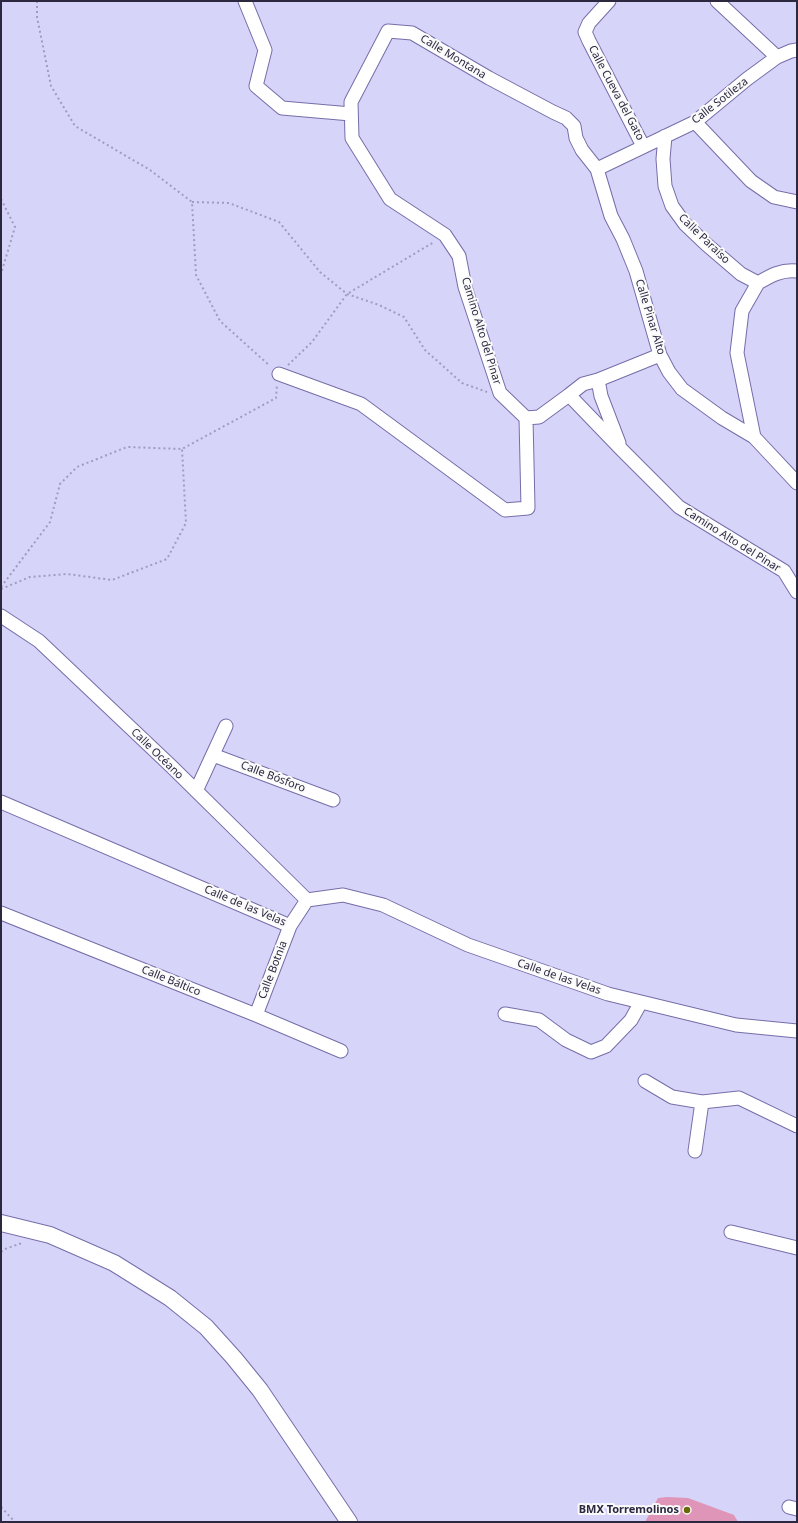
<!DOCTYPE html>
<html>
<head>
<meta charset="utf-8">
<style>
	body { margin:0 }
	#map { position:relative; width:798px; height:1523px; overflow:hidden; background:#d7d4fa; font-family:"Noto Sans",sans-serif }
	canvas { display:block }
	.frame { position:absolute; inset:0; border:2px solid #2b2840; pointer-events:none }
</style>
</head>
<body>
<div id="map">
<canvas width="798" height="1523"></canvas>
<div class="frame"></div>
</div>
<script>
const c = document.querySelector('canvas').getContext('2d');
c.lineJoin = 'round';
function paint(path, color) { c.fillStyle = color; c.fill(path, 'evenodd'); }
function trace(path, color, width, dash) { c.strokeStyle = color; c.lineWidth = width; c.lineCap = dash ? 'butt' : 'round'; c.setLineDash(dash || []); c.stroke(path); }
function drawText(font, color, halo, rows, align = 'center') {
  c.font = font + ' "Noto Sans",sans-serif'; c.lineWidth = 4; c.setLineDash([]); c.textBaseline = 'middle'; c.strokeStyle = halo; c.fillStyle = color; for (const [text, x, y, turn = 0] of rows) {
    c.save(); c.translate(x, y); c.rotate((+turn || 0) * Math.PI / 180); c.textAlign = isNaN(turn) ? turn : align; if (halo) c.strokeText(text, 0, 0); c.fillText(text, 0, 0); c.restore();
  }
}
const green = new Path2D(`
	M667 1497 688 1498 734 1515 738 1522H645L658 1498Z`);
const path = new Path2D(`
	M37 1V17L51 86 75 126 150 170 192 202 196 275 220 321 270 366
	M1 199 15 227 1 274
	M192 202 229 203 279 222 320 272 347 294 379 305 404 317 425 350 462 383 487 392
	M288 365 312 342 347 294 434 242
	M1 587 50 522 60 484 77 467 127 447 182 449 276 398 277 385
	M1 589 30 577 67 574 112 580 167 559 186 523 182 449
	M1 1252 5 1249 22 1243
	M1 1507 15 1522`);
const minor = new Path2D(`
	M245 1 265 50 256 86 282 108 351 114
	M609 1 589 23 585 32 589 41 643 146
	M717 1 777 57
	M695 122 751 181 774 197 797 202
	M665 136 663 159 665 186 672 206 685 224 706 244 741 274 758 283
	M597 169 695 122 747 79 777 57 791 51 797 50
	M758 283C770 276 782 269 797 271
	M279 374 361 404 505 510 528 508 526 418
	M569 395 583 384 598 380
	M754 437 737 353 742 311 758 283
	M619 443 601 396 598 380 660 355
	M797 483 754 437 722 418 682 389 669 372 660 355 636 271 623 239 611 216 597 169 582 150 576 138 574 126 566 118 553 112 489 78 412 33 388 31 351 102 352 138 390 199 445 235 459 256 465 287 500 393 526 418 539 417 569 395 622 450 679 507 784 571 797 592
	M1 616 39 641 172 767 307 900
	M213 755 333 800
	M196 791 226 726
	M1 802 290 926
	M1 913 256 1015 341 1051
	M505 1014 539 1020 566 1040 591 1052 606 1046 631 1020 641 1002
	M256 1015 290 926 307 900 343 895 383 905 468 945 608 994 736 1025 797 1031
	M645 1081 672 1097 702 1102 739 1098 797 1126
	M695 1151 702 1102
	M731 1232 797 1248
	M789 1507 797 1509`);
const major = new Path2D(`
	M1 1223 50 1235 114 1263 170 1298 206 1327 234 1358 260 1390 349 1522`);
const markers = [
	[687,1510,4,"#6a6905"]
];
const streetNames = [
	["Calle Montana",453,57,31],
	["Calle Cueva del Gato",616,93,62],
	["Calle Sotileza",720,101,-38],
	["Calle Paraíso",704,239,44],
	["Calle Pinar Alto",650,317,73],
	["Camino Alto del Pinar",481,331,73],
	["Camino Alto del Pinar",732,540,32],
	["Calle Océano",157,754,44],
	["Calle Bósforo",273,777,21],
	["Calle de las Velas",245,906,23],
	["Calle Botnia",273,970,-69],
	["Calle de las Velas",559,977,19],
	["Calle Báltico",171,981,22]
];
const poiNames = [
	["BMX Torremolinos",679,1510]
];
paint(green, '#de95b8');
trace(minor, '#756ea8', 15);
trace(major, '#756ea8', 18);
trace(path, '#9f9cbd', 2, [2, 3]);
trace(minor, '#fff', 13);
trace(major, '#fff', 16);
for (const [x, y, r, color] of markers) { const dot = new Path2D(); dot.arc(x, y, r, 0, 2 * Math.PI); c.fillStyle = color; c.fill(dot); trace(dot, '#fafafa', 1.5); }
drawText('11px', '#2b2840', '#fafafa', streetNames);
drawText('bold 11px', '#2b2840', '#fafafa', poiNames, 'right');
</script>
</body>
</html>
